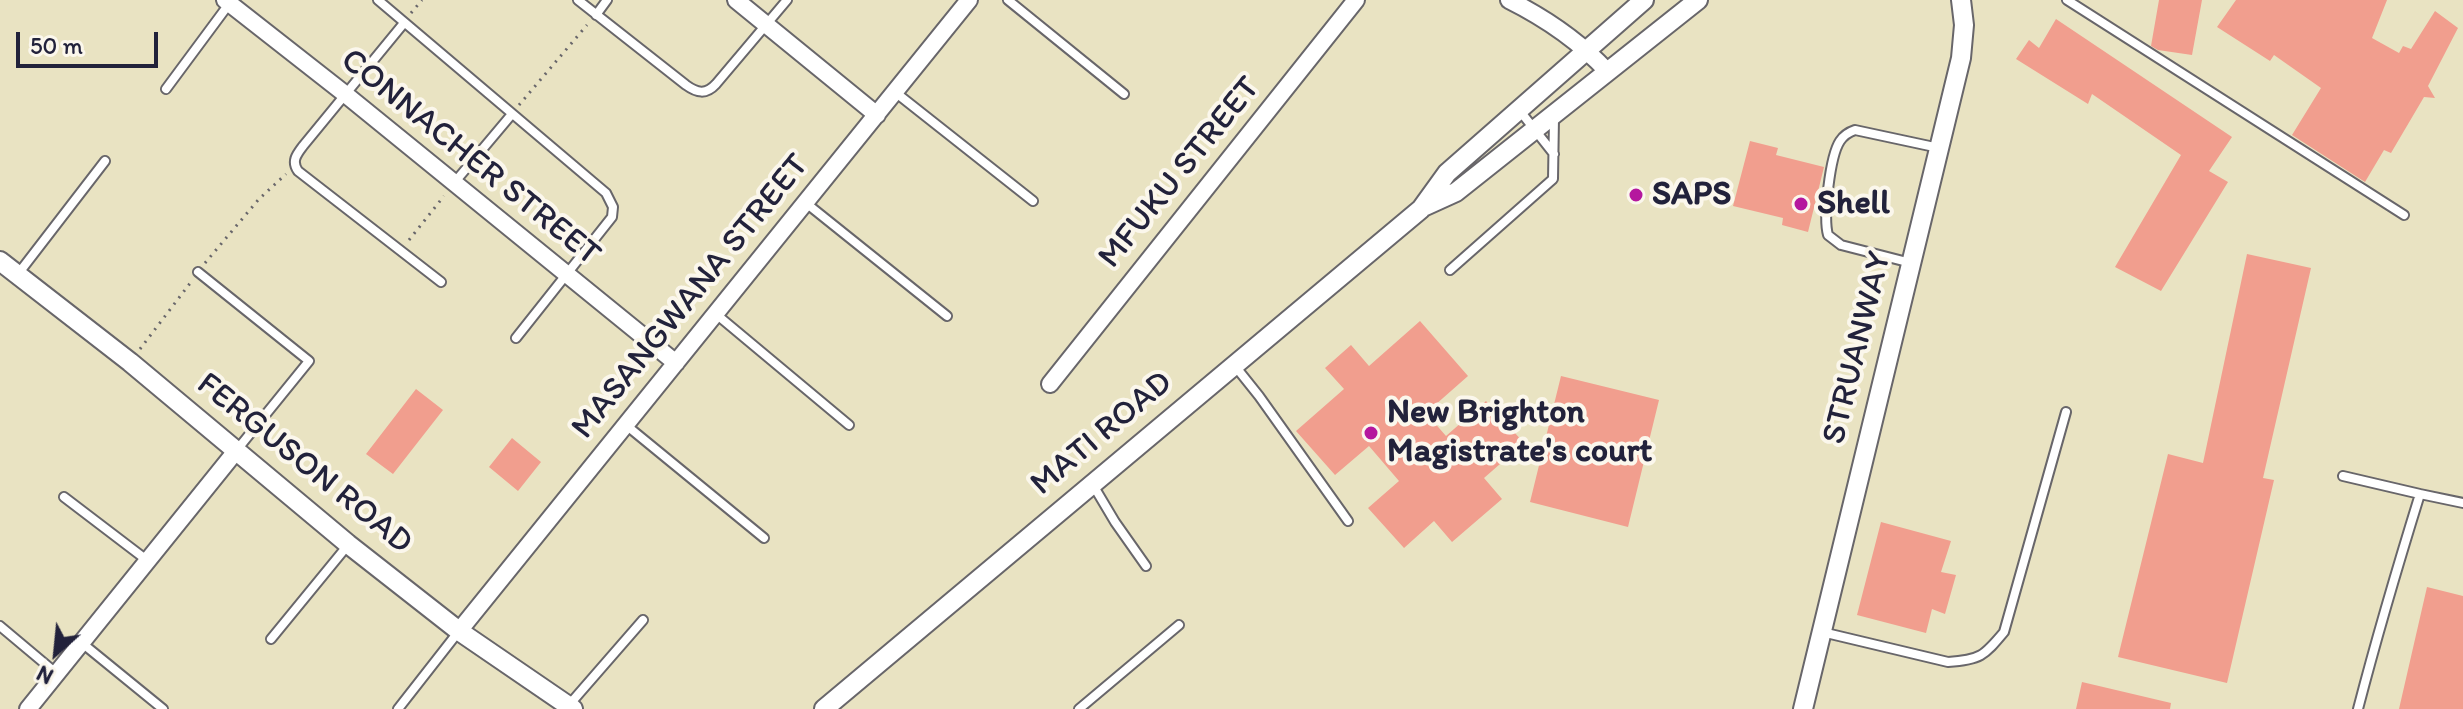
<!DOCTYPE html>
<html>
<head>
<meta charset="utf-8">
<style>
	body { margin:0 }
	#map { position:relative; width:2463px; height:709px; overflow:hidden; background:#e9e3c2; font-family:Itim,sans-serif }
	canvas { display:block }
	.north { position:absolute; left:16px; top:613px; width:80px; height:80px; -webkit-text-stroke:6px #fbf7ec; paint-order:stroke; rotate:207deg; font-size:22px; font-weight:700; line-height:32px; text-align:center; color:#22223b }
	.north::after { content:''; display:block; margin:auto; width:28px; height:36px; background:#22223b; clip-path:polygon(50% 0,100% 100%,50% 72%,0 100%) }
	.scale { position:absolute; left:16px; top:32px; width:142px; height:36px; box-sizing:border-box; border:4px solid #22223b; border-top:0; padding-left:10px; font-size:24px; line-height:28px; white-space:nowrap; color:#22223b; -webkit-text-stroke:6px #fbf7ec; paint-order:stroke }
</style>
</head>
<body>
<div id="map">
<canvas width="2463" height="709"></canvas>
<div class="north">N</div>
<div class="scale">50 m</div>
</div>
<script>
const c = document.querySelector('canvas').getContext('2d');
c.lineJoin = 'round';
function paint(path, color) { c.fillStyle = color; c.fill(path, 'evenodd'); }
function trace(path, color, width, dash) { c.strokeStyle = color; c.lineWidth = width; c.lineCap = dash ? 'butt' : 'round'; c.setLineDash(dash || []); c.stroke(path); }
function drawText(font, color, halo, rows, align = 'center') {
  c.font = font + ' Itim,sans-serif'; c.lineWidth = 8; c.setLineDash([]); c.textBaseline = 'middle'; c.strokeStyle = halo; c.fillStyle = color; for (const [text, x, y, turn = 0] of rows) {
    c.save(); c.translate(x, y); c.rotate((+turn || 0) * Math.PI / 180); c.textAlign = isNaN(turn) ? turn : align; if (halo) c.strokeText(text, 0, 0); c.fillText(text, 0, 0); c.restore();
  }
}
const building = new Path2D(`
	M2159 0H2202L2192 55 2158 50 2151 46Z
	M2236 0H2387L2372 38 2399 53 2403 46 2411 49 2435 11 2458 28 2428 86 2435 98 2424 97 2391 153 2384 150 2365 182 2292 135 2321 88 2274 55 2270 61 2217 27Z
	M2056 19 2232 137 2209 171 2228 182 2161 291 2115 267 2181 155 2092 94 2088 104 2016 59 2029 40 2039 48Z
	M1750 141 1778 148 1776 155 1824 167 1808 232 1782 225 1783 218 1733 206Z
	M2247 254 2311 268 2263 478 2274 480 2227 683 2118 657 2168 454 2203 463Z
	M1420 321 1468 376 1426 413 1446 436 1486 401 1524 443 1484 478 1502 499 1452 542 1434 521 1404 548 1368 508 1399 481 1369 446 1335 475 1296 431 1344 389 1325 368 1351 345 1369 366Z
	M1561 376 1659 400 1628 527 1530 502Z
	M416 389 443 410 393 474 366 454Z
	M512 438 541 462 518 491 489 467Z
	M1881 522 1951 541 1941 572 1956 575 1945 614 1932 609 1926 633 1857 615Z
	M2427 587 2463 596V709H2399Z
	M2082 682 2171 703 2170 709H2076Z`);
const path = new Path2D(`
	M411 13 422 0
	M519 105 587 25
	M409 240 444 196
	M205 263 259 199 286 174
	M140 349 191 282`);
const service = new Path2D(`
	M378 0 606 193 613 207 612 217 516 338
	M578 0 686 85C697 93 706 95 716 84L787 0
	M1008 0 1124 94
	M2067 0 2404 215
	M596 15 607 0
	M404 23 303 146C297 154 291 161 298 171L441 282
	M166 89 229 4
	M895 92 1033 201
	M1520 111 1554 154
	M454 183 512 114
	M806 203 947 316
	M1911 263 1841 245 1828 235C1823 217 1830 156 1840 141 1844 135 1849 132 1855 130L1939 148
	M1450 270 1553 179 1554 118
	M198 272 309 361 236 451
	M18 274 105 161
	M716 314 849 425
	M1235 366 1259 396 1348 521
	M626 425 764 538
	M2343 476 2420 494
	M1093 485 1115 522 1146 566
	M64 497 148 561
	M0 626 56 673
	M1822 632 1948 662C1980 660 1984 656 2004 632L2066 412
	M271 639 348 545
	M82 643 163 709
	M569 705 643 620
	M398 709 459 631
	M1079 709 1179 625
	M2358 709C2377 636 2398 565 2420 494L2463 503`);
const minor = new Path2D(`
	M225 0 345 94 676 363
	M736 0 877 115
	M1509 0C1547 19 1578 40 1607 71
	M1050 384 1356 0
	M459 631 969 0
	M28 709 236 451`);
const tertiary = new Path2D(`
	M1423 207 1456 192 1698 0
	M0 261 130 362 348 544 459 631 573 709
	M824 709 1421 209 1447 173 1644 0
	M1803 709 1961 58 1964 25 1961 0`);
const markers = [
	[1636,195,8,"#b5179e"],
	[1801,204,8,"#b5179e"],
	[1371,433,8,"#b5179e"]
];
const streetNames = [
	["CONNACHER STREET",470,158,39],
	["MFUKU STREET",1180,173,-51],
	["MASANGWANA STREET",691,297,-51],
	["STRUANWAY",1858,348,-76],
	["MATI ROAD",1102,434,-40],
	["FERGUSON ROAD",304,464,39]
];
const poiNames = [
	["SAPS",1652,195],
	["Shell",1817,204],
	["New Brighton",1387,413],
	["Magistrate's court",1387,452]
];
paint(building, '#f19e8e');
trace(service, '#68666a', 12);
trace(minor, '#68666a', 20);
trace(tertiary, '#68666a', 22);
trace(path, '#68666a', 3, [2, 6]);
trace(service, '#fff', 8);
trace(minor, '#fff', 16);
trace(tertiary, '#fff', 18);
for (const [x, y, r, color] of markers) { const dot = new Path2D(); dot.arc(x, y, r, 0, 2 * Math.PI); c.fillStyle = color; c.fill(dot); trace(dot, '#fbf7ec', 3); }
drawText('34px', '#22223b', '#fbf7ec', streetNames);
drawText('bold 34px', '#22223b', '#fbf7ec', poiNames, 'left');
</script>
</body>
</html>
